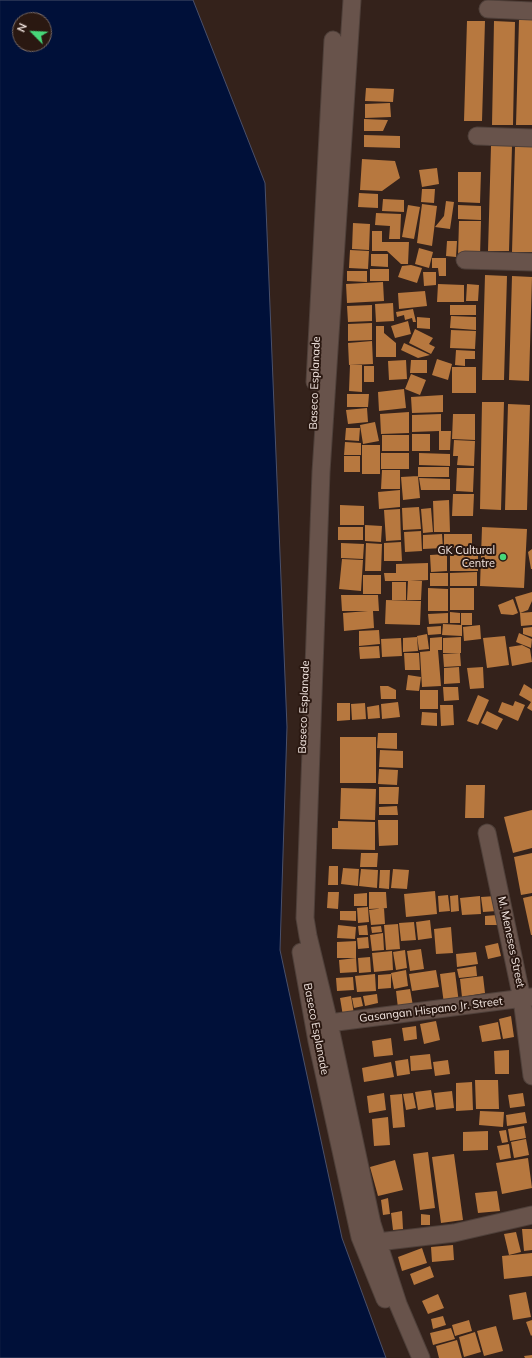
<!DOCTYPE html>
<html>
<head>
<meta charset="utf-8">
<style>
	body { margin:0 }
	#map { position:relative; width:532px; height:1358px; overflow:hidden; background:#34221b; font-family:Mulish,sans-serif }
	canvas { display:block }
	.north { position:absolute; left:12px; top:12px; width:40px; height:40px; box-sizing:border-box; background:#2a1811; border:1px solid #7a6a64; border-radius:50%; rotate:294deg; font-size:11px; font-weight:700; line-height:16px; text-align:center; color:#f3e6e1 }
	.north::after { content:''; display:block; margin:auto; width:14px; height:18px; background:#47d779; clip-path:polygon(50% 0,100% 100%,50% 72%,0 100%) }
</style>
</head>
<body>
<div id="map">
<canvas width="532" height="1358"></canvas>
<div class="north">N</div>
</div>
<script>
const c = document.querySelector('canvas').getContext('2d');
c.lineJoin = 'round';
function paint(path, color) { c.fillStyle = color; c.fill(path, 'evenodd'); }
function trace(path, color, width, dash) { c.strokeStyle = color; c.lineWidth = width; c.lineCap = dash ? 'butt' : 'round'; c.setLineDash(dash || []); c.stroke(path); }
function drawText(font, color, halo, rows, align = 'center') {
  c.font = font + ' Mulish,sans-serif'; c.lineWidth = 4; c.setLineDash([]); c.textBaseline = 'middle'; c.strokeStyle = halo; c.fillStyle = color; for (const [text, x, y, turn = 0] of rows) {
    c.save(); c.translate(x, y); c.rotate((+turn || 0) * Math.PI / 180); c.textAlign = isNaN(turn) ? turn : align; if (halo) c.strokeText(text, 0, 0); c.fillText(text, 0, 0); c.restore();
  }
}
const water = new Path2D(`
	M0 0H193L265 183 287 727 280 950 342 1238 386 1358H0ZM20 20H44V44H20Z`);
const building = new Path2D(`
	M519 20H532V125H516Z
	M467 21H485L482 121H464Z
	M494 21 515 22 513 125H492Z
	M366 88 394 89 393 102 365 101Z
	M390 103 391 117 365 118V104Z
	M364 119 388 120 383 131H364Z
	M364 135 400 136V148L364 147Z
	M491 146H512L509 251H488Z
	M515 147H532V252H512Z
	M362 159 395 161 400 178 382 191 360 190Z
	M437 168 439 184 422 187 419 170Z
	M458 172H481L480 203 458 202Z
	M422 189H435L434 203 421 202Z
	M359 193 378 194V208L358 207Z
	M383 199 404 200V212L382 211Z
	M446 201 454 202 450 229 435 227 444 216Z
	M422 204 437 206 432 246 417 243Z
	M408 205 420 207 414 239 402 237Z
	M458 205 481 206V220L458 219Z
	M376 213 401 214 400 239H389L390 226 375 225Z
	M459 221H481L480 256H458Z
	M353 223 370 224 369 250 352 249Z
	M372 231H382V242H409L408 264H401L387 251H372Z
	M447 241H457L456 257 446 256Z
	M419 248 433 252 429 268 415 264Z
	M350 250 369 251 368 269 349 268Z
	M371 254H388V267L371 266Z
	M432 258H446V276H439L438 268H432Z
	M411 265 422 268 417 283 398 277 402 266Z
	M370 269H389V281H370Z
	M347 271H367V282L347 281Z
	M423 272H436V285L424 286Z
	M485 275 507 276 504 380H482Z
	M512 276 532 277 529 381 509 380Z
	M383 282 384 301 347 303 346 284Z
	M438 284 464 285V302H437Z
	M467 284 479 285 478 301H466Z
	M425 291 427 306 399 309 398 293Z
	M393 303 394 321 376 322 375 304Z
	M372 305V321L348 322 347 306Z
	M450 305H476V315H450Z
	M413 309 416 322H413L412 318 405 320 404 315 397 317 396 312Z
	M451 316 476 317V330L450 328Z
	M417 317 430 318V329L417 328Z
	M408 321 411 334 395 338 391 326Z
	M372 323V340L348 341V324Z
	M376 326H384V333L396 343V357H376Z
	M415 329 433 338 429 344 435 347 431 354 409 343Z
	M451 330 476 331 475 349 450 348Z
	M372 341 373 364 349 365 348 343Z
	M404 343 430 355 418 358 401 350Z
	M456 350 475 351V359H465V366L455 365Z
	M437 359 452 364 448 380 432 375Z
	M406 360 407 379 389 380 388 361Z
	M411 360H427V373H410Z
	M350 365H362V392L349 391Z
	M364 366H374V382H364Z
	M452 367H476V393H452Z
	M411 374 426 380 420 395 405 389Z
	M404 389 406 408 379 411 378 392Z
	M347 394H369L368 407H347Z
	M443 395V412L412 413 411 397Z
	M482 402H504L501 510 480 509Z
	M508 404 530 405 527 510H505Z
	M367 408 368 422 348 424 346 410Z
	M409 412V433L381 434 380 414Z
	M441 414V431H451L450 450H439V431L412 432V415Z
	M453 414H475V440L452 439Z
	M375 422 379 441 363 444 360 425Z
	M346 428H360L359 441 345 440Z
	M412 434H430V451H412Z
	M382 435H409V451H382Z
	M454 440 475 441 474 466 457 465 458 456H453Z
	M345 442 361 443V455H344Z
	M362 445H380V474H362Z
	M381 453H409V469H381Z
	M419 453 450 454V466L419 465Z
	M344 456H360V472H344Z
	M418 467H449V477H418Z
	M457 468H474L473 492 456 491Z
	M382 470H400V489H381Z
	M418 476 420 498 403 500 401 477Z
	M419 478 450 479V490H421Z
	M400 490V507L379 509 378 492Z
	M453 494H474L473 516H452Z
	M449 500 450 532H434L433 501Z
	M340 505 364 506V525H340Z
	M419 507 421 529 403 530 402 508Z
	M431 508 433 532 423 533 421 509Z
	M400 509 401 540 386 541 384 510Z
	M365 525 382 526 381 542 365 541Z
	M338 527H363V540H338Z
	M482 527 527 529 524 588 480 586Z
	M421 531 422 551 405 552 404 532Z
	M442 534 443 548 423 549V535Z
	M444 534H472V548H444Z
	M401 542 402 561H384V543Z
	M341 543 364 544 363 559 341 558Z
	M366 543 382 544 381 571H365Z
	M532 549V569H531L528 552Z
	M447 554V571L431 572 430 555Z
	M478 554V571H450V555Z
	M342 559 363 560 361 591 339 589Z
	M428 563V580L410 581H422L421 600H407L408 581H385L384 573H396V564Z
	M477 572V586H450V573Z
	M430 573H448V586H430Z
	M363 575H381V594H363Z
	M392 582H406V600H392Z
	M428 588 448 589V611H428Z
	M450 588H474V610H450Z
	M532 592V601L528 610 520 613 515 597Z
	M341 595H378L379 611H373L374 628 344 631 343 613 368 611H342Z
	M513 599 518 613 513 615 501 614 498 605Z
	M386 600 421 601 420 625 385 624Z
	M450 612 460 613V623H450Z
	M532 612V625L521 626 520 613Z
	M448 613V623L429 624 428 614Z
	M461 613H472V625H462V636L442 635 443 624 461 625Z
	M480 625 481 639 464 641 463 627Z
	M441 626V634L428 635 427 627Z
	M532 627V637L523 634V628Z
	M379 630 380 644 359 646V631Z
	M519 633 532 639 531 648 516 642Z
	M427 634 429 649 419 650 417 636Z
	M505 636 509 665 487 668 483 638Z
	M417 637 418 651 403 652V638Z
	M442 637V650H438L441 686 422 687 420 652 430 651V638Z
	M461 637V653H443V638Z
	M401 638 402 656 382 657 381 639Z
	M522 645 530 649 532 662 512 666 509 647Z
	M379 646 380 658 360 659 359 647Z
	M404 653H419L420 670H405Z
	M460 653 461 666 444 667 443 654Z
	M459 667 460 683 444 684V668Z
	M483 667 484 688 470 689 467 668Z
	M408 675 421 677 419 691 406 690Z
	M524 684 532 689V711L527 708 531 702 519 695Z
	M380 686H388L396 690V699H381Z
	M443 687H458L459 700 444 701Z
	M420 690H438V709H420Z
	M478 695 489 700 478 725 467 721Z
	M515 701 525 705 518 721 498 712 502 702 513 706Z
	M398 702 400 717 382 719 381 704Z
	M337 703H350V720L337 721Z
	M365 703 366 719 352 720 351 704Z
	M379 705 380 718 368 719 367 707Z
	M440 705H453L454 725 441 726Z
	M487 711 503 719 497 730 481 723Z
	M422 712 437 713V726L421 725Z
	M378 733H397V749L377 748Z
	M340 737H376V783H340Z
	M380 750 403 751V768L379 767Z
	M379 769 398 770 397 785 378 784Z
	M466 785H485L484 818H465Z
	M379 787H399L398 804H379Z
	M341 788 376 789 375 820 340 819Z
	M397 806 398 815H379V807Z
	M532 810V848L513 853 504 817Z
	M378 820H398V845L379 846Z
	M338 821 375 822V850L332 849V828H338Z
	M361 853H378L377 867H360Z
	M532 853V893L521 895 514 857Z
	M329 866H338V885H328Z
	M343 868 359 869 358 886 341 884Z
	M361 869 378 870 377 888 359 886Z
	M393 869 409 870 407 889 391 888Z
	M380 870H390L389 889 379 888Z
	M435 891 437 914 406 917 404 894Z
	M328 892H339L338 909 327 908Z
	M369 892H386L387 908 369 909Z
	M367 893V906H354V894Z
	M448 895 450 911 439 912 438 896Z
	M458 895 459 911 451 912 450 896Z
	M480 896 481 914 462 915 460 898Z
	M496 896 497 911 483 912 481 897Z
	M532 896V935H531L523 898Z
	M368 907 369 922 358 923 357 908Z
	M384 908 385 924 371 925 369 910Z
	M340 911H356V921L340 920Z
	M497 915V925H485V916Z
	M430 920 432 938 418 940 416 922Z
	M414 922 416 940 401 941 399 923Z
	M398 924 400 949 386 950 384 925Z
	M338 925 356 927 355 939 337 938Z
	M367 925 368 935H359L358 926Z
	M381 926 382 932 372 933 371 927Z
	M451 927 453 953 436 954 434 929Z
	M383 933 384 950 372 951 370 935Z
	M368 937 369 948 358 949 357 938Z
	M356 941V958H337V942Z
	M498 943 501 956 488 959 485 946Z
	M421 949 424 969 410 971 407 951Z
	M405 950 407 968 396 970 393 952Z
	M392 951 393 970 374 972 372 953Z
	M476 952 478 964 457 967 456 954Z
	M370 957 371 972 359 973 358 958Z
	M356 958 357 972 340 973 339 960Z
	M476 966 477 976 459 978 457 969Z
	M406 970 408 986 394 989 391 973Z
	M436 970 439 987 412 991 409 974Z
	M455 972 459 1003 444 1004 440 974Z
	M375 974 376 991 357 992 355 976Z
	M391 974V988L378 989V975Z
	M483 976 485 993 462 997 460 979Z
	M353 977 354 990 337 991 336 978Z
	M410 989 413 1006 398 1008 396 991Z
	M377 994 378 1003 365 1006 363 996Z
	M351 996 354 1014 343 1016 340 998Z
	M361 997 363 1006 354 1008 352 998Z
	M511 1016 514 1037 503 1039 499 1019Z
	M436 1021 440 1040 424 1044 420 1024Z
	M498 1022 501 1039 482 1042 479 1026Z
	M416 1026 417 1039 404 1041 402 1028Z
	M391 1038 393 1055 374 1057 372 1041Z
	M509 1050V1074H495L494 1051Z
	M430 1054 432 1069 411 1071 410 1056Z
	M408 1059 410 1074 397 1076 395 1061Z
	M448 1060 450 1074 435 1076 433 1062Z
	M391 1062 394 1077 364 1082 362 1068Z
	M475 1080H498L499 1109H476Z
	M472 1082 473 1110 456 1111V1083Z
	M431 1090 434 1107 418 1110 415 1092Z
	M452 1091 454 1108 436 1110 434 1093Z
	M384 1093 386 1110 369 1113 367 1096Z
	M413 1093 416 1108 406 1110 403 1094Z
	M523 1093 525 1106 510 1108 508 1095Z
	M402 1094 405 1127 393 1128 390 1095Z
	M480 1111 504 1112 503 1127 479 1125Z
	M525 1112 527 1123 507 1126 506 1115Z
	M388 1117 390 1145 374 1146 372 1119Z
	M524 1126 526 1138 510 1141 508 1129Z
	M506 1130 508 1142 502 1143 499 1131Z
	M488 1131V1150L463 1151V1132Z
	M526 1139 529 1155 514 1158 511 1142Z
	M509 1144 511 1158 500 1160 497 1146Z
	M428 1152 435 1208 420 1210 413 1154Z
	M454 1154 463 1220 441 1223 432 1157Z
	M528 1158 532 1188 502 1194 496 1163Z
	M395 1160 403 1190 378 1196 370 1167Z
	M497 1191 500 1211 478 1213 475 1193Z
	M388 1198 390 1214 383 1215 381 1200Z
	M402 1211 403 1229 393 1230 391 1213Z
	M421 1214 430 1215V1225H421Z
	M522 1229H532V1250L524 1251Z
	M516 1232 521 1252 509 1255 504 1234Z
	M453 1245 454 1260 432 1262 431 1247Z
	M422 1248 427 1263 402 1271 398 1257Z
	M532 1253V1276L504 1279 502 1256Z
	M430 1266 434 1277 414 1285 410 1274Z
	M526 1292 531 1317 513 1320 509 1295Z
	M438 1294 444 1308 428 1314 422 1301Z
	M443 1316 446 1325 433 1329 431 1319Z
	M469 1320 472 1331 455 1336 452 1325Z
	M532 1320V1335L531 1336 526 1322Z
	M496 1326 503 1351 484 1356 477 1331Z
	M451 1328 455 1339 433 1345 430 1333Z
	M475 1332 481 1352 464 1357 459 1337Z
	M457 1340 462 1358H439L436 1346Z
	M532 1355V1358H525L524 1356Z`);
const street = new Path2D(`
	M352 0 321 472 305 918 308 936 329 1023 372 1224 398 1304 421 1358
	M488 9 532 11
	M477 136 532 138
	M465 260 532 262
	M315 382 333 40
	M487 833 522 999 532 1076
	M301 952 317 1041 360 1237 385 1299
	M329 1023 532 997
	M378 1242 454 1233 532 1215`);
const markers = [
	[503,557,4,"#47d779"]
];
const streetNames = [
	["Baseco Esplanade",315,383,-88],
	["Baseco Esplanade",304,707,-88],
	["M. Meneses Street",511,942,78],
	["Gasangan Hispano Jr. Street",431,1010,-7],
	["Baseco Esplanade",316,1029,79]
];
const poiNames = [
	["GK Cultural",495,551],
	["Centre",495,564]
];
paint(water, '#001039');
trace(water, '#49506b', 1);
paint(building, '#b7783f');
trace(street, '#4f403a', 19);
trace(street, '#68534b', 17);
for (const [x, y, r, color] of markers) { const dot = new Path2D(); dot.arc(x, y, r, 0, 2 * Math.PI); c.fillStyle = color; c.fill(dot); trace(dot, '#2a1811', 1.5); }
drawText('11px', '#f3e6e1', '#2a1811', streetNames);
drawText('11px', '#f3e6e1', '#2a1811', poiNames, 'right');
</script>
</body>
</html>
